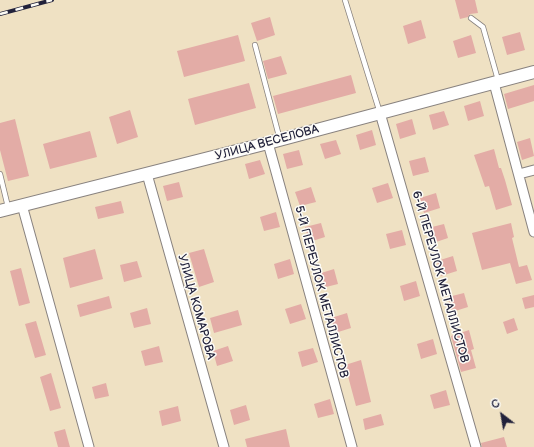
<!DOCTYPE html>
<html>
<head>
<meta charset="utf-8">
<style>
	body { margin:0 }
	#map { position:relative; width:534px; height:447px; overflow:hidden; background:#efe1c3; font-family:"Balsamiq Sans",sans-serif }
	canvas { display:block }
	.north { position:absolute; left:482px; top:395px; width:40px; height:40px; -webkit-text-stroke:3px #fdfcf7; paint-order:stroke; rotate:329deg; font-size:11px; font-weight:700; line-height:16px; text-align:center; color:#22223b }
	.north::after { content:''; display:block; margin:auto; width:14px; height:18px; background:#22223b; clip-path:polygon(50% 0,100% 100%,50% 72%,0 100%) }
</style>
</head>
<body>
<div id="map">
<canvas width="534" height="447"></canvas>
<div class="north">С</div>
</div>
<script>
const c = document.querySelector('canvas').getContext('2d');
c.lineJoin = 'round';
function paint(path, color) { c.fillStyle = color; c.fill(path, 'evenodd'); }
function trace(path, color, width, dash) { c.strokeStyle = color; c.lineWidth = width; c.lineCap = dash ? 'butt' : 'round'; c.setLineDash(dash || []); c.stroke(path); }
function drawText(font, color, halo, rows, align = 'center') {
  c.font = font + ' "Balsamiq Sans",sans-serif'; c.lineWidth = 3; c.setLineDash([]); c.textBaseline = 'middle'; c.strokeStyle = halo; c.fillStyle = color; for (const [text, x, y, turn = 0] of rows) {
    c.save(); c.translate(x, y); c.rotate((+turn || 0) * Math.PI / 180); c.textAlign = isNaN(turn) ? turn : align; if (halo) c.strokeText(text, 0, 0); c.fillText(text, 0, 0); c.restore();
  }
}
const building = new Path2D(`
	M455 0H475L478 13 470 14 468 17 460 19Z
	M270 17 275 35 257 41 251 23Z
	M421 20 426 38 408 44 403 26Z
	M520 32 525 50 507 55 502 37Z
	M238 35 245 61 184 77 177 51Z
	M471 35 476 53 458 58 453 41Z
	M281 56 287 74 268 79 263 61Z
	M351 75 356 93 278 114 273 96Z
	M249 83 256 108 195 125 188 99Z
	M534 85V101L508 109 504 94Z
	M480 101 484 116 468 121 464 106Z
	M130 110 138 137 117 144 109 117Z
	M444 111 449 125 433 130 429 115Z
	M15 119 29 176 8 181 0 150V123Z
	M412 119 416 134 400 139 396 124Z
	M372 130 376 145 360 150 356 135Z
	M90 131 97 157 50 169 43 144Z
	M530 138 534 156 522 160 517 142Z
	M336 140 341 154 325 159 320 144Z
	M494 149 499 168H501L505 180 512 205 496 210 489 186 485 187 474 155Z
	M299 150 303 165 287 169 283 154Z
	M425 157 429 172 413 176 409 161Z
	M260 160 265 174 249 179 245 164Z
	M179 182 183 197 167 201 163 186Z
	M388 183 393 198 377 203 372 188Z
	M311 187 316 202 300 206 295 192Z
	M436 193 440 208 424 213 420 198Z
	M121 201 124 213 98 219 95 207Z
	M276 212 280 227 264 231 260 217Z
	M321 223 325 237 309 242 305 227Z
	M511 223 514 237 512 238 519 267 527 265 532 280 516 284 510 263 482 270 472 233Z
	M444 224 448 238 433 243 428 228Z
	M402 230 406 245 390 249 386 234Z
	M95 249 103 279 70 288 63 258Z
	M204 249 214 282 199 287 189 253Z
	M453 256 457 271 441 276 437 261Z
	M290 259 294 274 278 279 274 264Z
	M137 261 142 277 124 282 120 265Z
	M21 268 30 303 19 306 10 271Z
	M334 269 338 284 322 288 318 274Z
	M416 281 420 296 404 301 400 286Z
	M464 293 468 307 452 312 448 297Z
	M534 295V307L525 309 522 298Z
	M109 296 112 308 80 317 77 305Z
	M301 304 306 319 290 324 285 309Z
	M147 308 151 324 134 328 130 313Z
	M238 310 242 325 214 333 210 318Z
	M347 313 351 328 335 333 331 318Z
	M514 318 518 330 507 334 503 322Z
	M36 321 46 355 35 358 25 324Z
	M469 330 474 349 471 350 476 368 461 372 451 336Z
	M433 339 437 354 421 359 417 344Z
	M159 346 163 362 145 366 141 351Z
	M228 346 233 361 217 366 213 351Z
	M313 348 318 362 302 367 298 352Z
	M361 360 371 402 356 406 345 365Z
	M51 373 61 408 50 411 40 377Z
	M106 383 109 396 95 399 92 387Z
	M446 390 450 405 434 409 430 395Z
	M330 399 334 414 318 418 314 404Z
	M246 405 250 420 234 425 230 410Z
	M178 406 181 421 162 426 159 411Z
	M381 414 384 425 365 430 363 419Z
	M65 429 70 447H58L54 432Z
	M286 429 290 447H247L245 439Z
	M504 437 507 447H482L481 443Z`);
const service = new Path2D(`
	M345 0 380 113
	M471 18 483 27 498 80
	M255 45 280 140
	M0 174 8 207`);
const minor = new Path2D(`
	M494 83 534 232
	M380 113 476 447
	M268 143 352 447
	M147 174 224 447
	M519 174 534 170
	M22 205 89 447`);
const tertiary = new Path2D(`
	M0 211 268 143 534 72`);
const rail = new Path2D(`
	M0 14 52 0`);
const streetNames = [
	["УЛИЦА ВЕСЕЛОВА",267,143,-15],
	["6-Й ПЕРЕУЛОК МЕТАЛЛИСТОВ",440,277,74],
	["5-Й ПЕРЕУЛОК МЕТАЛЛИСТОВ",321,292,75],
	["УЛИЦА КОМАРОВА",196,307,74]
];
paint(building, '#e3aca6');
trace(service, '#88827f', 6);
trace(minor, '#88827f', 11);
trace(tertiary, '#88827f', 14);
trace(service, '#fff', 4.5);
trace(minor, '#fff', 9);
trace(tertiary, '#fff', 12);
trace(rail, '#22223b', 4);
trace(rail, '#fdfcf7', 2.5, [8]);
drawText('12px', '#22223b', '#fdfcf7', streetNames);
</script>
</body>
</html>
